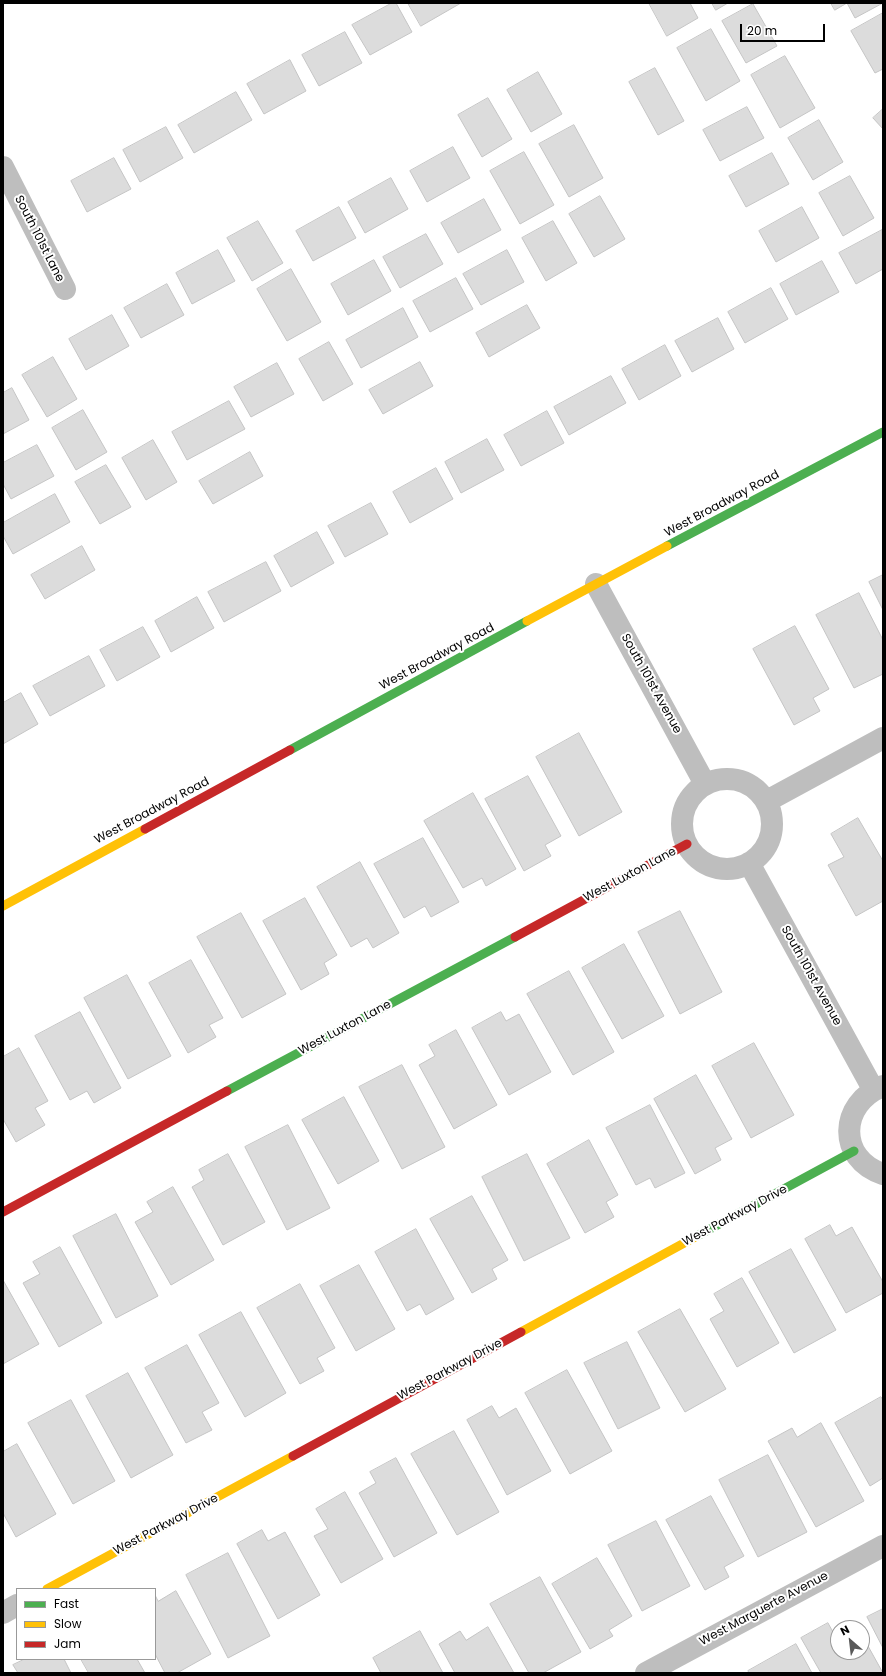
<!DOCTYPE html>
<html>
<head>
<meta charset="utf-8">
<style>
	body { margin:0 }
	#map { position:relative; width:886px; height:1676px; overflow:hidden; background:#fff; font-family:Poppins,sans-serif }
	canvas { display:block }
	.frame { position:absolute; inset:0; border:4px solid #000; pointer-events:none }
	.legend { position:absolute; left:16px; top:1588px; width:140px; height:72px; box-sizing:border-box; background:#fff; border:1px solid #999; margin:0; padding:5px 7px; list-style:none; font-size:12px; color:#000 }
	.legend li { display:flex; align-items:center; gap:8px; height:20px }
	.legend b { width:20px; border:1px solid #999 }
	.north { position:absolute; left:830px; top:1620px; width:40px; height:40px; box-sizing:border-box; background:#fff; border:1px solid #999; border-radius:50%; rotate:332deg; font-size:11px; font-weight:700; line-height:16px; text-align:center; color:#000 }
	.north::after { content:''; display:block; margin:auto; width:14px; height:18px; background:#595959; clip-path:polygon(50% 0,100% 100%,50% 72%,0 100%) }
	.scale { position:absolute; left:740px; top:24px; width:85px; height:18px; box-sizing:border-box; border:2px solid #000; border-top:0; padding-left:5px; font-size:12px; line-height:14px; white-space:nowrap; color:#000; -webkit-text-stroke:3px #fff; paint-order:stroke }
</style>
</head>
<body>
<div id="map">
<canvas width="886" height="1676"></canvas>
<div class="frame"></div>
<ul class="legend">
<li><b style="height:5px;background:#4caf50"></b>Fast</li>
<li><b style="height:5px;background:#ffc107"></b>Slow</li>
<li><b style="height:5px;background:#c62828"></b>Jam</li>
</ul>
<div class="north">N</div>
<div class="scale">20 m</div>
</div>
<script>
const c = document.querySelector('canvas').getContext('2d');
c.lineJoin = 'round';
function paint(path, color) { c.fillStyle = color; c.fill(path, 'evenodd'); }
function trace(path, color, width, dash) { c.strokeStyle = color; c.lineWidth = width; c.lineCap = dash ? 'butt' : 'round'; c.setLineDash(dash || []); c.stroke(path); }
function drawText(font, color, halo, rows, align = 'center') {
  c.font = font + ' Poppins,sans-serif'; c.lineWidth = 4; c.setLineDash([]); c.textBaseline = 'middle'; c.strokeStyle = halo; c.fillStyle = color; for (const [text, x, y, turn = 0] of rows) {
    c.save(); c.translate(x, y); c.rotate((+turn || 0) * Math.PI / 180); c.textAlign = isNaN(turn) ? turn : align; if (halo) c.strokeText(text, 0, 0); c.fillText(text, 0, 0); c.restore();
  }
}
const building = new Path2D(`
	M392 3H396L412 32 370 55 352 25Z
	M408 3H461L421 26Z
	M649 3H690L698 18 667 36Z
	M712 3H728L716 10Z
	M831 3H883L855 18 847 3 835 10Z
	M753 4 777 46 746 63 722 21Z
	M883 13V69L875 73 851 31Z
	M711 29 740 81 706 101 677 48Z
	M345 32 362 63 319 86 302 55Z
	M785 56 815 108 780 128 751 75Z
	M290 60 306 91 264 114 247 84Z
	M655 68 684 121 658 135 629 82Z
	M538 72 562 114 531 132 507 90Z
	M236 92 252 120 194 153 178 125Z
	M488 98 512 139 482 157 458 115Z
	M747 107 764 138 720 161 703 130Z
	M883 109V129L873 118Z
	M819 120 843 162 813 180 788 138Z
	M574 125 603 178 569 197 539 144Z
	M166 127 183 158 140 182 123 150Z
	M453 147 470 178 427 202 410 171Z
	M524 152 554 205 520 224 490 171Z
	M772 153 789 184 746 207 729 176Z
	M114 158 131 189 87 212 71 181Z
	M850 176 874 218 843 236 819 193Z
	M391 178 408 209 365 233 348 202Z
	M600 196 625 239 594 257 569 214Z
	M484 199 501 230 458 253 441 223Z
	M339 207 356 238 313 261 296 231Z
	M802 207 819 238 776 262 759 231Z
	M258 221 283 263 252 281 227 238Z
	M553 221 577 263 546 281 522 238Z
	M882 230 883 269 856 284 839 253Z
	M426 234 443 264 400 288 383 257Z
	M218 250 235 281 192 304 176 273Z
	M507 250 524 282 481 305 463 274Z
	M374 260 391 291 348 315 331 284Z
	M822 261 839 292 796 315 780 284Z
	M291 269 321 322 287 341 257 289Z
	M456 278 473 309 430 332 413 301Z
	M167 284 184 315 141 338 124 308Z
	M771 288 788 319 745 343 728 312Z
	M527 305 540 328 489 357 476 333Z
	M403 308 418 337 361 368 346 340Z
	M112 315 129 346 86 370 69 339Z
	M718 318 734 349 692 372 675 341Z
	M329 342 353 384 323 401 299 359Z
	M665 345 681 376 639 400 622 369Z
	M53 357 77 399 47 417 22 375Z
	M420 362 433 386 383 414 369 390Z
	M277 363 294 394 251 417 234 387Z
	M611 376 626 403 569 435 554 407Z
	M12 388 29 420 3 434V393Z
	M229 401 245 429 187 460 172 432Z
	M83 410 107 452 76 470 52 428Z
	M547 411 564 443 521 466 504 435Z
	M487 439 504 470 461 493 445 462Z
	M153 440 177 482 146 500 122 458Z
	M37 445 54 476 11 499 3 484V463Z
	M250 452 263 476 213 504 199 481Z
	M106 465 131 507 100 524 75 482Z
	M436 468 453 499 410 523 393 492Z
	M55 494 70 522 13 554 3 536V523Z
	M371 503 388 534 345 557 328 526Z
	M317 532 334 563 291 587 274 556Z
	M82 546 95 570 45 599 31 575Z
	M266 562 281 591 224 622 208 592Z
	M883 575V610L869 582Z
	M859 593 883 640V674L854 688 816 615Z
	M197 597 214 628 171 652 155 621Z
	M795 626 829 689 813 698 820 711 794 725 753 649Z
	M143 627 160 657 117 681 100 650Z
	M89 656 105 686 50 716 33 686Z
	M21 693 38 724 3 744V703Z
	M579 733 622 812 579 836 536 757Z
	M528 776 561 836 545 845 551 856 524 871 485 799Z
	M473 793 516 869 486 886 482 878 463 888 424 821Z
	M858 818 883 861V901L856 916 828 865 844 857 831 834Z
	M423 838 459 902 431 917 425 906 404 918 374 864Z
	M360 862 399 933 373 948 367 938 351 947 317 887Z
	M305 898 337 955 324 963 329 974 301 990 263 921Z
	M680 911 722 992 680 1014 638 932Z
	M241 913 286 994 242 1018 197 937Z
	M624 944 664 1016 622 1039 582 968Z
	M191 960 223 1018 209 1025 216 1037 188 1053 149 983Z
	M569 971 614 1052 573 1075 527 994Z
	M127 975 171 1056 128 1079 84 998Z
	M80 1012 121 1088 94 1103 87 1091 70 1100 35 1036Z
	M501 1012 506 1021 519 1014 551 1072 509 1095 472 1028Z
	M456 1030 497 1105 454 1129 419 1065 435 1056 429 1045Z
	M754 1043 794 1115 751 1138 712 1066Z
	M19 1048 48 1101 35 1108 45 1125 16 1142 3 1119V1057Z
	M402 1065 445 1147 402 1169 359 1087Z
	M696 1075 732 1139 715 1148 721 1160 695 1174 654 1099Z
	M344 1097 379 1161 338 1184 302 1120Z
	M650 1105 685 1173 655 1188 650 1178 636 1185 606 1128Z
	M288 1125 330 1208 287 1230 245 1147Z
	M589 1140 618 1195 606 1202 614 1217 585 1233 547 1164Z
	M228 1154 265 1222 223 1245 192 1187 204 1180 199 1170Z
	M527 1154 570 1238 524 1261 482 1177Z
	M173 1187 214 1260 171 1285 135 1222 153 1212 147 1202Z
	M472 1196 508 1260 492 1269 497 1279 472 1293 430 1219Z
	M116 1214 158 1296 116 1318 73 1236Z
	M830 1225 836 1236 852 1227 883 1282V1293L846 1313 805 1239Z
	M416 1229 454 1299 426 1315 420 1304 407 1311 375 1252Z
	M60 1247 102 1323 59 1347 23 1283 40 1274 33 1262Z
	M791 1249 836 1330 794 1353 749 1272Z
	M359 1265 395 1329 356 1351 320 1286Z
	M742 1278 779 1343 737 1367 710 1319 724 1311 714 1294Z
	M3 1280 39 1344 3 1364Z
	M300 1284 335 1348 317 1358 324 1371 300 1384 257 1308Z
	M680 1309 726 1389 685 1412 638 1332Z
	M241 1312 286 1393 245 1417 199 1335Z
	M627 1342 660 1408 618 1429 584 1363Z
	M187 1345 219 1403 202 1412 212 1430 186 1443 145 1368Z
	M567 1370 612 1451 570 1474 525 1393Z
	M128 1373 173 1455 131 1478 86 1396Z
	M881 1397 883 1400V1478L870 1486 835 1423Z
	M71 1400 115 1481 73 1504 28 1423Z
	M492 1406 499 1418 516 1408 551 1471 507 1495 467 1420Z
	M821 1423 864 1501 816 1527 768 1441 792 1428 797 1437Z
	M454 1431 499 1512 457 1535 411 1454Z
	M17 1444 56 1514 16 1537 3 1513V1452Z
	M768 1455 807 1532 758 1557 719 1480Z
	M396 1458 437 1533 394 1557 359 1493 376 1483 370 1472Z
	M345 1492 383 1559 341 1583 314 1536 328 1529 316 1509Z
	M711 1496 744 1556 724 1567 729 1577 705 1590 666 1520Z
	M656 1521 690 1586 642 1611 608 1545Z
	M262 1530 268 1541 285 1532 320 1595 278 1619 237 1544Z
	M228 1553 270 1636 228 1658 186 1575Z
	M597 1558 632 1616 609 1630 613 1636 590 1649 552 1584Z
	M540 1577 581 1652 543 1673H529L490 1604Z
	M176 1591 211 1654 177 1673H165L155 1654V1595L158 1601Z
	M883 1609V1648L867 1617Z
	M828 1623 838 1641V1652H862L863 1637 883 1673H821L801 1638Z
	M488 1627 514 1673H455L439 1644 460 1631 466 1640Z
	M420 1631 443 1673H381L373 1658Z
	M796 1644 812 1673H749L748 1671Z
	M25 1659H64L71 1673H18L13 1665Z
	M81 1659H137L145 1673H89Z`);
const street = new Path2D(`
	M3 167 65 289
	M596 584 705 784
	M682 824a45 45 0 1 1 90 0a45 45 0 1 1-90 0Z
	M767 801 883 738
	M749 863 873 1089
	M883 1086C839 1103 837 1159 883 1174
	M3 1613 17 1605
	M646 1673 883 1546`);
const fast = new Path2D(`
	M667 546 883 432
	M290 750 527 621
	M227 1091 515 937
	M697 1236 854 1151`);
const slow = new Path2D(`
	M527 621 667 546
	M3 906 145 829
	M521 1332 697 1236
	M47 1589 293 1456`);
const jam = new Path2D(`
	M145 829 290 750
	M515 937 687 844
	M3 1212 227 1091
	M293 1456 521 1332`);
const streetNames = [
	["South 101st Lane",39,239,63],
	["West Broadway Road",722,504,-28],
	["West Broadway Road",437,657,-28],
	["South 101st Avenue",651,684,61],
	["West Broadway Road",152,811,-28],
	["West Luxton Lane",630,875,-28],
	["South 101st Avenue",811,976,61],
	["West Luxton Lane",345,1028,-28],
	["West Parkway Drive",735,1216,-28],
	["West Parkway Drive",450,1370,-28],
	["West Parkway Drive",166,1525,-28],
	["West Marguerte Avenue",764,1609,-28]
];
paint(building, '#dcdcdc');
trace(building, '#c5c5c5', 1);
trace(street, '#bebebe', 22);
trace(fast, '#4caf50', 9);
trace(slow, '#ffc107', 9);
trace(jam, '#c62828', 9);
drawText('12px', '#000', '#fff', streetNames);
</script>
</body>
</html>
